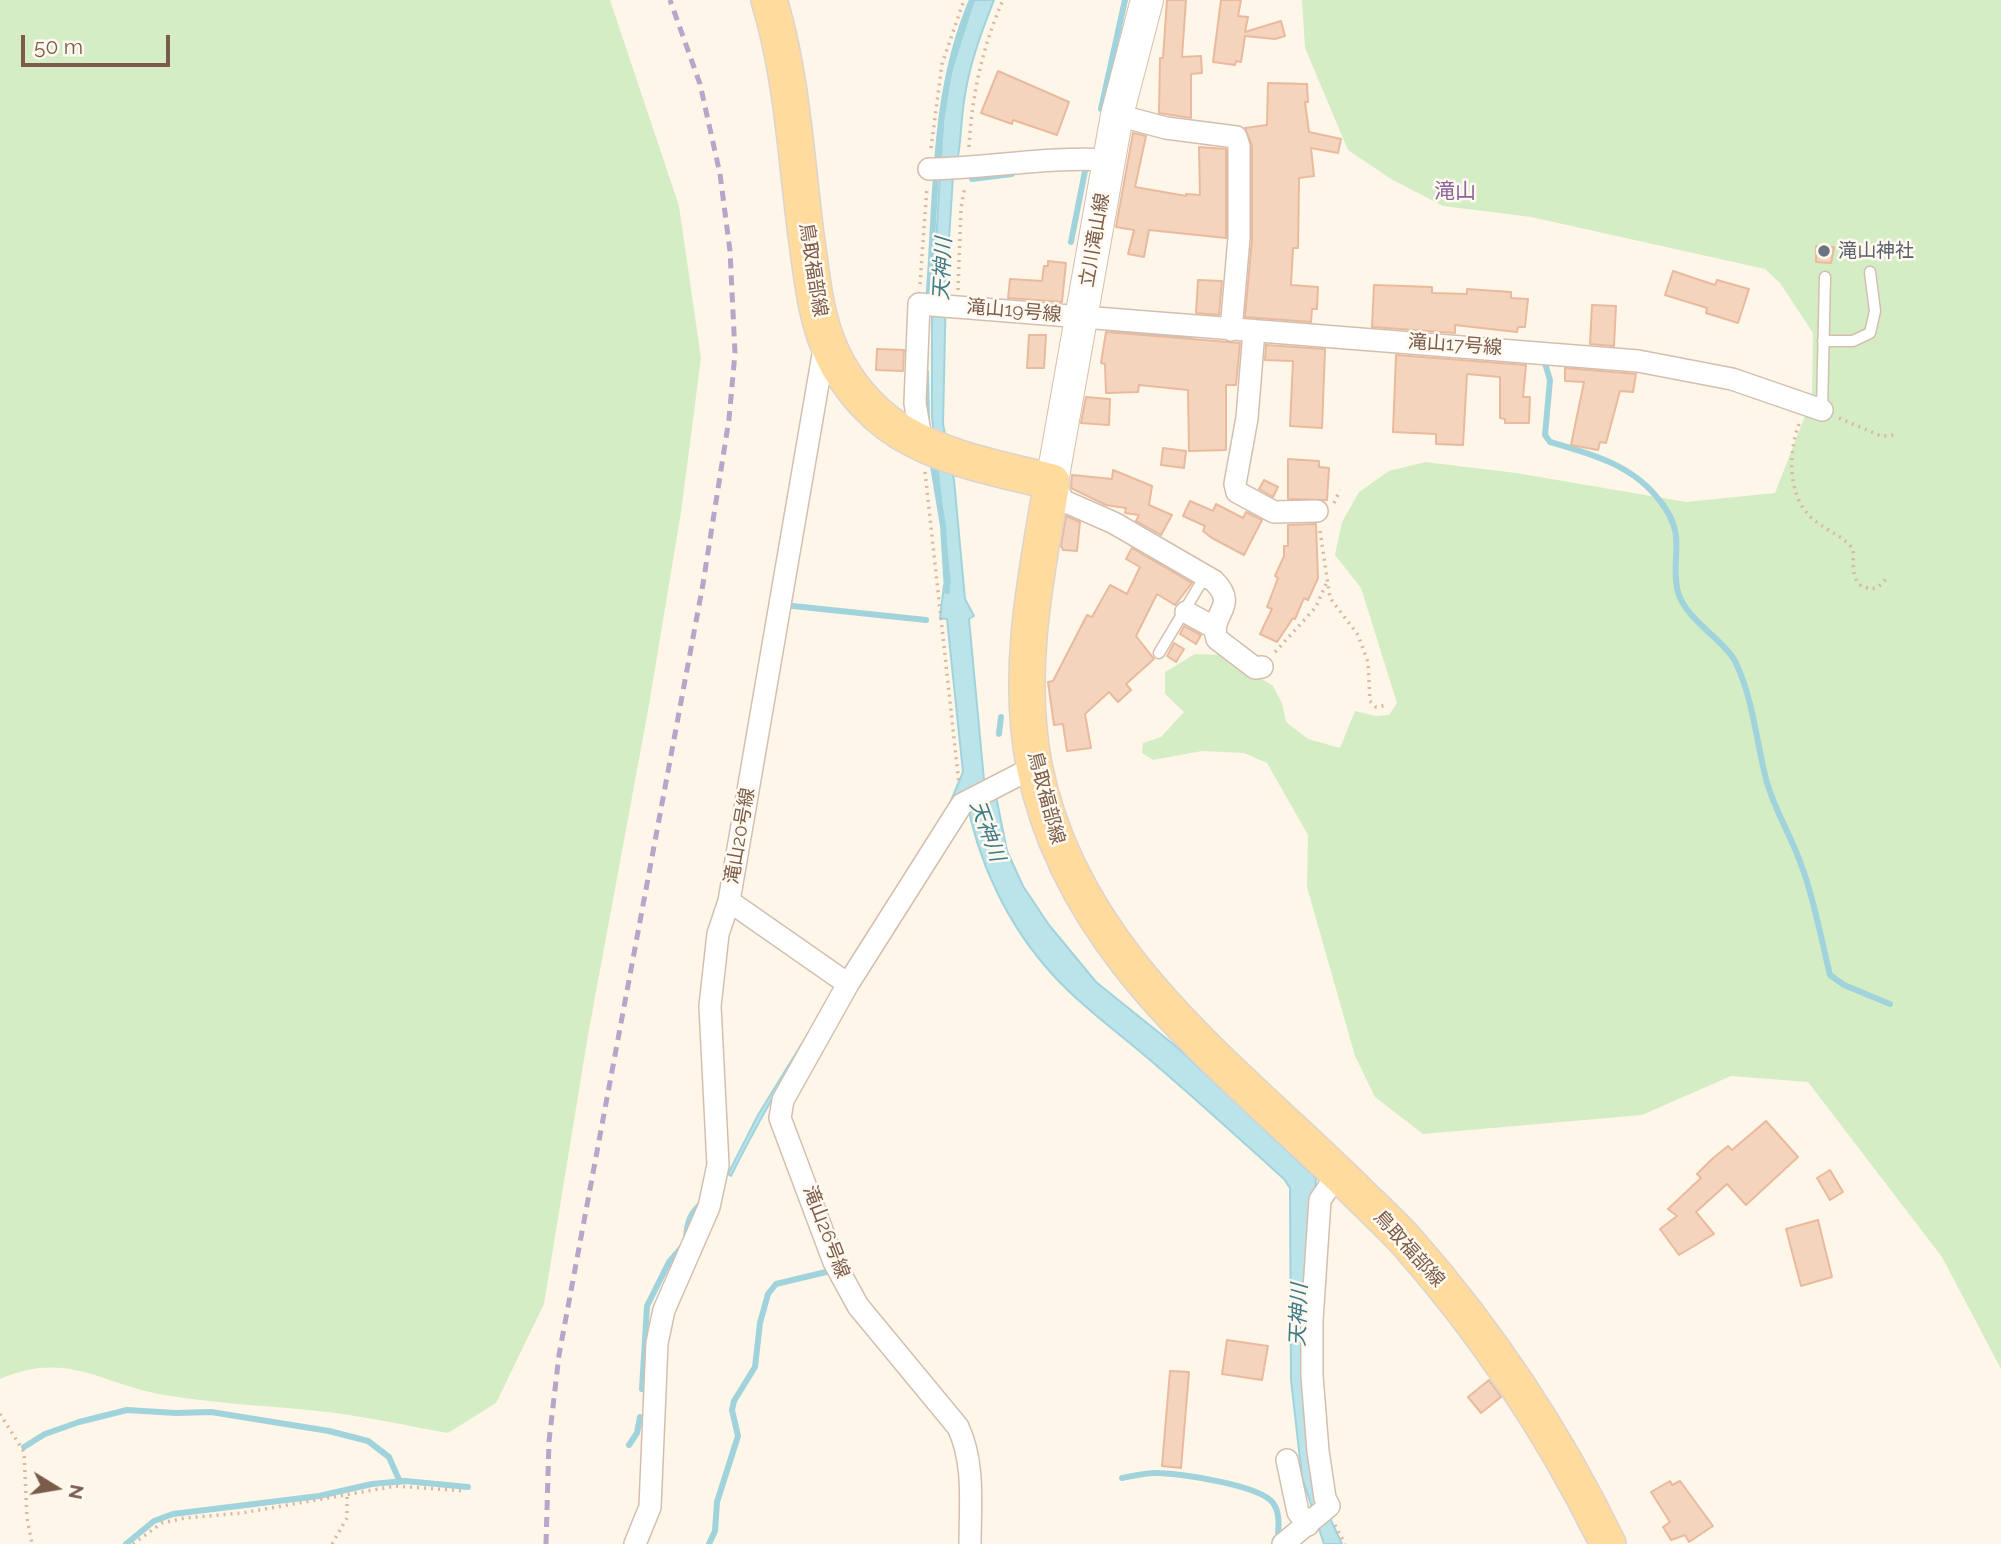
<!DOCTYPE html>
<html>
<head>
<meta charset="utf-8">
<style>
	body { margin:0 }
	#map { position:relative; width:2001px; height:1544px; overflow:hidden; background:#fef6e8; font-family:Raleway,sans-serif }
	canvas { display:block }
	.north { position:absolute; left:21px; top:1453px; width:70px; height:70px; -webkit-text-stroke:5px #fff9f0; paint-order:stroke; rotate:101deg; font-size:19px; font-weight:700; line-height:28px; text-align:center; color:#7b5b49 }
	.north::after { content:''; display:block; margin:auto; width:24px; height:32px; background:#7b5b49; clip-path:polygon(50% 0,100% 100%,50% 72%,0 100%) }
	.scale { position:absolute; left:21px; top:35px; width:149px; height:32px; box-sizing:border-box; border:4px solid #7b5b49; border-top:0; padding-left:9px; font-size:21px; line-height:24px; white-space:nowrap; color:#7b5b49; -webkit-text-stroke:5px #fff9f0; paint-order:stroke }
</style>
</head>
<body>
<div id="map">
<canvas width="2001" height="1544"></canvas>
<div class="north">N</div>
<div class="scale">50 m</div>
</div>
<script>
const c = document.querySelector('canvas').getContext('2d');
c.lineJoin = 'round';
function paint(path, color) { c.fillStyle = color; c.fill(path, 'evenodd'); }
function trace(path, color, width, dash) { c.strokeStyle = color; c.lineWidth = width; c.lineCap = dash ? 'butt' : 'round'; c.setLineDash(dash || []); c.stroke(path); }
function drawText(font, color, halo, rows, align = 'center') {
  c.font = font + ' Raleway,"Noto Sans JP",sans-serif'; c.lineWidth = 5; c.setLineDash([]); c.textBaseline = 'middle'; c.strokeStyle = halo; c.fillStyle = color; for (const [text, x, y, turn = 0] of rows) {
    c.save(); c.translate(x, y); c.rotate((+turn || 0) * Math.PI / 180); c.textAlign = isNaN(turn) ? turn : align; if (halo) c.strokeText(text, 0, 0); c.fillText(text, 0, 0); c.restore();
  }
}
const green = new Path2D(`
	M0 0H610L679 206 701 358 681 512 649 705 588 1035 544 1304 496 1403 448 1433C408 1426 368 1417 328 1412 273 1406 218 1404 164 1395 100 1384 68 1350 0 1379Z
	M1302 0H2001V1369L1942 1257 1808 1082 1731 1076 1642 1115 1423 1134 1375 1097 1355 1056 1307 887 1308 835 1267 763 1244 753 1202 751 1153 760 1142 753 1143 743 1161 737 1184 712 1165 694V672L1195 654 1225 655 1273 686 1282 703 1286 722 1308 739 1340 748 1355 711 1376 716 1389 715 1397 703 1361 588 1335 555 1342 522 1359 492 1389 471 1425 462 1516 473 1686 502 1775 493 1812 398 1813 333 1780 283 1765 269 1531 217 1443 206 1391 179 1348 150 1305 48Z`);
const water = new Path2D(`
	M974 0H994C982 31 970 62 965 95 960 121 962 151 953 176L946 287 943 424 954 480 965 599 974 616 969 619 984 780 996 796 1007 851 1023 886 1049 925 1096 982 1178 1048 1316 1178 1313 1222 1329 1516 1342 1544H1324L1302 1477 1291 1380 1290 1188 1284 1179C1242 1141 1200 1103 1157 1066 1123 1036 1084 1009 1053 975 1008 926 977 861 966 796 885 920 797 1043 731 1176L728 1174 758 1115 950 803 963 772 947 619 940 618 944 585 950 583 932 417V313L943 122 950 75Z`);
const stream = new Path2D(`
	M1101 109 1125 0
	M972 179 1012 174
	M1071 242 1086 166H1081
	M928 302C937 201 931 95 972 0
	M1113 330 1184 337 1191 335
	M1544 360 1550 380 1545 435 1550 442C1592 454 1633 465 1660 501 1689 537 1669 558 1678 592 1685 619 1725 641 1735 661 1753 698 1756 740 1766 779 1774 810 1792 837 1802 867 1815 902 1821 939 1830 975L1844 985 1890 1004
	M926 372 927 418
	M932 460 943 526 947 591
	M793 606 926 620
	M999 734 1001 717
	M686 1238C687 1221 691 1212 703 1202
	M642 1389 647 1306 669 1262 682 1247
	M629 1445 637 1433 640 1417
	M24 1447 45 1434 79 1422 127 1410 176 1413 211 1412 329 1431 368 1441 389 1457 400 1482
	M1122 1478C1133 1476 1147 1472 1159 1473 1182 1474 1260 1485 1273 1503 1281 1514 1278 1528 1278 1540
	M126 1544 154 1521 173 1514 319 1496 372 1484 405 1481 468 1487
	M709 1544 715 1531 717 1502 738 1436 732 1410 734 1401 755 1367 760 1323 768 1294 776 1284 826 1272`);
const building = new Path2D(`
	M1167 0H1186L1182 57 1201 56 1202 73 1191 74V118L1159 113 1160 58H1163Z
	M1221 0H1241L1238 16 1248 17 1245 32 1281 21 1285 36 1275 39 1245 36 1241 62 1236 61 1235 65 1213 62Z
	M998 71 1069 102 1057 135 1013 120 1012 124 981 113Z
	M1268 83 1307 84 1308 102H1305L1309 132 1341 139 1338 153 1311 148 1314 176 1299 178 1298 248H1293L1291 285 1318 287 1317 309H1312L1311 322 1245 317 1252 239V146L1245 128 1267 125Z
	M1133 133 1146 136 1135 187 1186 196V194L1200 195 1199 147 1226 149V238L1149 230 1144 257 1128 254 1134 230 1116 227Z
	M1816 246 1834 247 1831 263 1816 262Z
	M1048 261 1066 263 1062 302 1008 298 1010 279 1042 281 1044 266H1048Z
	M1673 271 1715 285 1717 280 1749 289 1738 323 1706 313 1707 308 1665 295Z
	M1198 280 1222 281 1219 315 1196 313Z
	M1374 285 1432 287V293L1467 294V289L1511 292V298L1528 299 1525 327H1518L1517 332 1455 325V333L1372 327Z
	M1592 305 1616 306 1614 346 1590 344Z
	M1106 332 1240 343 1236 385H1226V450L1189 451 1188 390 1139 385 1138 392 1106 393 1105 364 1101 363Z
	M1029 335H1046L1044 368H1027Z
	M1266 345 1325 349 1322 428 1290 426 1293 361 1265 360Z
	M877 349 904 350 903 371 876 370Z
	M1396 355 1526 365 1523 397H1530L1529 423H1505V419L1500 418V377L1467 374 1463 445 1436 444V434L1393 432Z
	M1565 368 1636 374 1633 392 1620 391 1606 443 1600 442 1598 450 1571 445 1584 382 1565 381Z
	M1086 397 1110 399 1109 425 1081 423Z
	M1163 448 1186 451 1184 468 1161 465Z
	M1288 459 1319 461V467L1329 468 1327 500 1288 499Z
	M1113 470 1152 486 1149 505 1172 515 1161 535 1136 521 1139 515 1125 513 1126 508 1106 505 1071 488 1072 475 1112 479Z
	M1264 480 1278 487 1273 497 1259 489Z
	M1190 501 1213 511 1216 504 1243 518 1246 512 1262 520 1244 555 1212 538 1203 531 1205 526 1183 516Z
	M1066 516 1080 522 1077 551 1063 550 1061 546Z
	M1316 524 1318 578 1308 600 1304 598 1295 619 1293 618 1277 642 1260 634 1272 609 1267 607 1278 578 1275 576 1284 556V546H1288V525Z
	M1132 548 1192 583 1175 605 1157 594 1136 636 1154 659 1126 684 1131 690 1118 702 1109 692 1085 714 1091 748 1067 751 1063 724 1054 725 1048 682 1053 681 1087 615 1092 617 1110 585 1127 594 1140 567 1126 559Z
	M1184 626 1201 635 1196 644 1180 634Z
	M1174 643 1184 649 1176 662 1167 656Z
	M1766 1121 1798 1157 1746 1205 1727 1184 1696 1212 1714 1234 1679 1255 1660 1229 1677 1216 1668 1209 1701 1178 1697 1174 1712 1159 1728 1146 1732 1150Z
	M1830 1170 1843 1192 1830 1200 1817 1178Z
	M1818 1220 1832 1277 1801 1286 1786 1229Z
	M1227 1340 1268 1346 1262 1380 1222 1374Z
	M1170 1371 1189 1372 1181 1468 1162 1466Z
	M1489 1380 1501 1397 1481 1413 1468 1397Z
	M1670 1481 1672 1485 1680 1481 1713 1526 1689 1542 1685 1535 1671 1540 1663 1527 1670 1522 1651 1492Z`);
const path = new Path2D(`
	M969 147C972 95 982 48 1003 0
	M931 148 942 64 964 0
	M920 284 927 187
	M958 290 961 208 965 186
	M1839 418 1881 436 1896 435
	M1799 424C1788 453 1787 498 1814 520 1827 531 1842 535 1853 549 1854 568 1849 591 1877 588L1887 578
	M925 472 959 784
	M1334 503 1340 490
	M1320 531 1330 598 1358 635 1368 662 1370 701 1376 707 1388 705
	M1275 652 1316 607 1326 584
	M0 1414 24 1452 27 1518 32 1544
	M1335 1525 1345 1544
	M133 1544 162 1523 185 1518 242 1513 396 1486 466 1491
	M332 1544 347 1518V1495`);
const lane = new Path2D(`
	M1823 341H1853L1870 333 1875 311 1870 272
	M1822 410 1825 277
	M1159 653 1205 576`);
const street = new Path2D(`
	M1117 115 1166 128 1236 137 1239 146V238L1231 330
	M929 169C990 168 1048 156 1109 160
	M1254 331 1247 418 1235 484 1237 492 1274 512 1317 511
	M825 343 729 901 848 984 962 804 1034 767
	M922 444 915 403 919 304 1638 361 1732 379 1822 410
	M1052 482 1064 501 1114 523 1214 581C1240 607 1208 614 1217 639L1255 668 1262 667
	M1186 612 1215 628
	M848 984 783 1100 780 1118 834 1262 858 1306 958 1427C975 1463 970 1505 970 1544
	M1287 1460 1298 1512 1308 1525
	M635 1544 650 1507 657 1343 664 1310 709 1207 718 1165 710 1006 718 934 729 901
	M1283 1544 1329 1506 1325 1498 1318 1451 1312 1376V1320L1320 1200 1338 1173`);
const secondary = new Path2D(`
	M1052 482 1117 115 1147 0`);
const primary = new Path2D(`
	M769 0C792 75 796 157 806 235 811 269 814 306 826 339 840 377 867 411 901 432 947 460 1001 469 1052 482 1036 576 1016 670 1034 765 1071 953 1226 1063 1354 1189 1372 1207 1391 1224 1408 1243 1488 1334 1555 1435 1608 1544`);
const rail = new Path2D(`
	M546 1544 549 1441 559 1355 703 584 729 419 735 353 730 251 720 174 700 84 670 0`);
const markers = [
	[1824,251,7,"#6b7280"]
];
const streetNames = [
	["立川滝山線",1095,240,-80],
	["鳥取福部線",813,270,81],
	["滝山19号線",1014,311,5],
	["滝山17号線",1455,345,4],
	["鳥取福部線",1046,798,75],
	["滝山20号線",740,836,-80],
	["滝山26号線",826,1232,69],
	["鳥取福部線",1409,1249,48]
];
const worshipNames = [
	["滝山神社",1838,251]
];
const neighbourhoodNames = [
	["滝山",1455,192]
];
const waterNames = [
	["天神川",943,269,-87],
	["天神川",987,831,70],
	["天神川",1299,1315,-88]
];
paint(green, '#d5edc5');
paint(water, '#bbe3ea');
trace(water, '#a0d3dc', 2);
trace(stream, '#a0d3dc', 6);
paint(building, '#f5d4be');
trace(building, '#e9ba9d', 2);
trace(lane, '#d4bfaf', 13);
trace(street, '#d4bfaf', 24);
trace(secondary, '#d7bfac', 34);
trace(primary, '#ddd4d0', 38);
trace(path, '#dbb7a0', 3.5, [2, 5]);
trace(lane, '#fff', 10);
trace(street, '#fff', 21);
trace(secondary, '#fff', 32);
trace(primary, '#ffdb9e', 35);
trace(rail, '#b9a4ca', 5, [10, 7]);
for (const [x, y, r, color] of markers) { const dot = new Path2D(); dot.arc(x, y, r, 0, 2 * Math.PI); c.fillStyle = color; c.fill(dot); trace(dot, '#fff9f0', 2.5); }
drawText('19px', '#7b5b49', '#fff9f0', streetNames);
drawText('19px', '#5b616d', '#fff9f0', worshipNames, 'left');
drawText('21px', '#8b659e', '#fff9f0', neighbourhoodNames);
drawText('italic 21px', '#3e7b88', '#fff9f0', waterNames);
</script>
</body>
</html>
